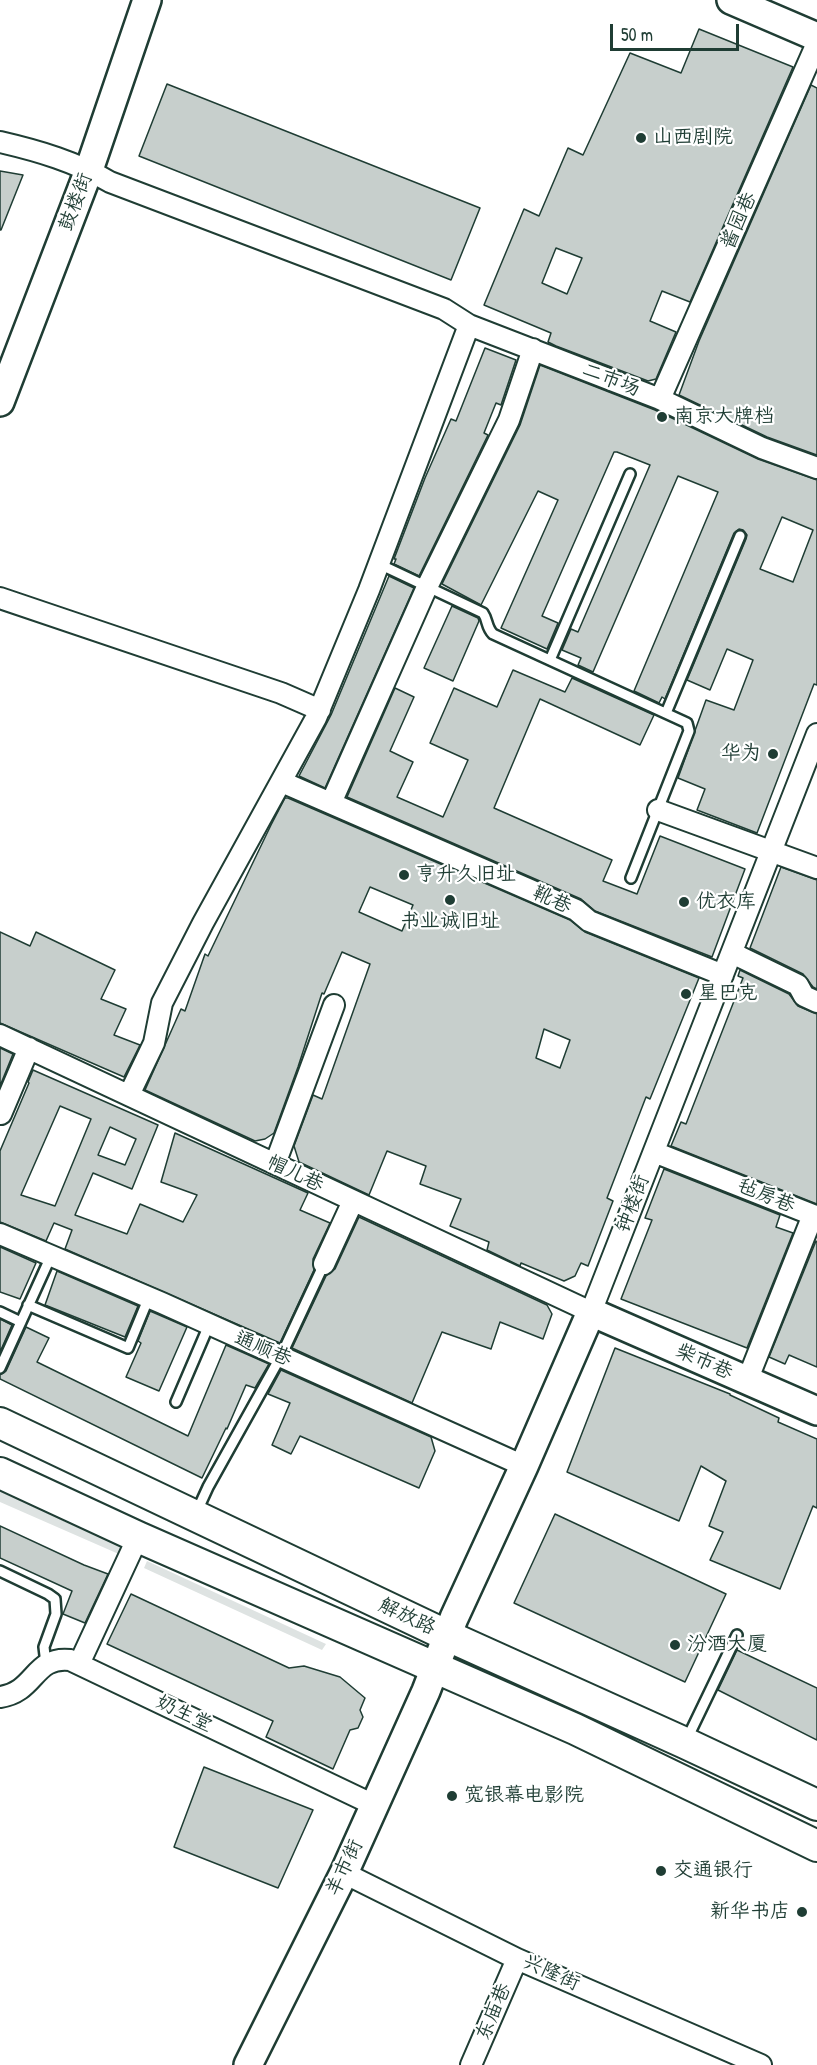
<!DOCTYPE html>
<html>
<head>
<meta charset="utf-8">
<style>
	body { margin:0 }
	#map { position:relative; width:817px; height:2065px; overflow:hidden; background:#fff; font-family:"Patrick Hand",sans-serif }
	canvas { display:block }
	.scale { position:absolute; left:610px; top:24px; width:129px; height:27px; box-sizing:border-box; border:3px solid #1f3d34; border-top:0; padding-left:8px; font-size:18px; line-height:21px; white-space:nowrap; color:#1f3d34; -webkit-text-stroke:4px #fff; paint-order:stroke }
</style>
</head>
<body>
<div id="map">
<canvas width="817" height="2065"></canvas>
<div class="scale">50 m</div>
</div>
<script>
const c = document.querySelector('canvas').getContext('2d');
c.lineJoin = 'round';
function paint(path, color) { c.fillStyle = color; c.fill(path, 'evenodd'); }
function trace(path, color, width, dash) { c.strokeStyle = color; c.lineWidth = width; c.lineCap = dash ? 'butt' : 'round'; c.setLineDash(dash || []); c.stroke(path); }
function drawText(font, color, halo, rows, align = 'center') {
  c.font = font + ' "Patrick Hand","LXGW WenKai TC",sans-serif'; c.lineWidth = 4.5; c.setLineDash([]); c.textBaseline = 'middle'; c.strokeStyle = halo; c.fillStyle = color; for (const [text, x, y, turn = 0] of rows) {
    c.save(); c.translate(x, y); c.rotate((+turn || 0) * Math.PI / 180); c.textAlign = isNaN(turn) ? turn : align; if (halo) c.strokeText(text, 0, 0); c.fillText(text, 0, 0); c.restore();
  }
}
const green = new Path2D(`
	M0 1491 123 1549 121 1555 0 1502Z
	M147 1561 326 1644 322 1650 144 1568Z`);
const building = new Path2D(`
	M699 29 793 67 690 302 662 291 650 321 676 332 656 379 648 381 556 346 548 342 551 333 484 305 524 209 539 216 568 148 583 155 630 53 681 73ZM556 248 582 258 567 294 542 283Z
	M167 84 480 208 451 280 139 156Z
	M811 85 817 88V455L767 437 679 395 699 341Z
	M0 171 23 175 1 230H0Z
	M485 348 516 360 501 405 496 403 484 433 488 435 419 576 394 564 396 559H394L425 478 451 419 456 421Z
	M540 365 655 410 758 459 817 480V685L814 684 757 833 697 810 705 789 678 778 706 700 734 710 753 660 727 649 710 690 687 680 746 539 747 535 743 530 739 529 734 533 665 699 662 697 659 703 634 691 718 492 678 476 593 672 578 665 581 658 562 650 571 629 578 632 650 465 617 452H614L542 616 558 623 547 649 501 628 558 500 538 491 481 605 442 584 520 425ZM782 517 813 530 793 582 760 569Z
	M389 576 414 588 325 788 299 776 331 715Z
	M452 606 478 618 479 621 453 681 424 668Z
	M513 670 565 692 572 678 654 715 640 745 540 699 494 808 612 860 603 881 637 894 660 836 745 869 712 957 595 911 581 899 347 797 395 688 414 697 390 751 413 762 397 797 443 817 468 760 430 743 454 688 497 707Z
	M285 798H288L570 920 585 932 699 978 650 1099 646 1097 607 1198 613 1201 588 1266 581 1263 575 1276 564 1281 521 1263 520 1266 487 1250 489 1242 450 1226 461 1199 420 1184 426 1166 387 1151 369 1195 299 1162 294 1146 313 1095 322 1099 370 964 342 952 324 994 322 993 298 1067 274 1133 265 1139 255 1141 145 1090 181 1009 185 1011 205 954 208 956 271 825ZM370 887 413 905 402 931 359 912ZM544 1029 570 1040 560 1068 536 1058Z
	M781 867 817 880V989L813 987 803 974 750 948Z
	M0 932 30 946 36 932 115 970 101 999 126 1009 114 1035 140 1045 124 1077 0 1023Z
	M740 970 789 994 798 1006 817 1014V1204L671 1146 681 1122 686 1124 743 978 738 976Z
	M0 1048 13 1054 0 1086Z
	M33 1070 158 1125 132 1189 93 1173 75 1215 127 1234 140 1204 183 1222 197 1195 161 1182 175 1133 308 1193 300 1210 330 1223 313 1259 314 1270 280 1343 65 1249 72 1230 54 1223 46 1241 0 1222V1151L29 1083 28 1082ZM60 1106 91 1119 55 1206 21 1195ZM110 1127 136 1139 125 1165 98 1155Z
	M664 1169 780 1215 776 1227 793 1233 747 1348 621 1299 652 1220 645 1218Z
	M359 1217 547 1305 552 1314 543 1339 500 1322 491 1349 442 1332 412 1403 292 1348 326 1276 335 1269Z
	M816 1241 817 1242V1367L789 1355 785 1364 769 1357Z
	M0 1247 36 1263 20 1299 0 1292Z
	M57 1271 138 1306 125 1337 45 1305Z
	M150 1311 187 1327 159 1391 126 1377 141 1343 138 1341Z
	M0 1319 12 1325 0 1352Z
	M26 1327 49 1338 37 1362 188 1436 226 1345 269 1364 255 1388 246 1385 227 1429 226 1428 202 1478 0 1379V1375L6 1371Z
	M615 1348 730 1394V1395L779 1418 778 1422 817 1439V1508L813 1506 780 1589 710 1560 723 1532 709 1526 726 1481 701 1466 679 1521 567 1472Z
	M281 1370 431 1437 435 1451 419 1488 300 1436 291 1454 272 1445 290 1403 268 1394Z
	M555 1514 726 1594 685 1682 514 1603Z
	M0 1526 84 1565 108 1574 85 1623 63 1614 72 1591 0 1558Z
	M131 1594 289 1668 304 1666 340 1677 365 1698 360 1710 363 1717 358 1728 350 1730 333 1769 266 1737 273 1721 107 1644Z
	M737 1650 817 1688V1740L718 1690Z
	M204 1767 313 1810 278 1888 174 1847Z`);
const lane = new Path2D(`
	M379 564 483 613C488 620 486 627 493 634L687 723 689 731 631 878
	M550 660 630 474
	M666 713 740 536
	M28 1305 128 1348 149 1297
	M0 1312 21 1322
	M0 1368 51 1256
	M176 1402 209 1325
	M197 1511 208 1487 281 1356 324 1264
	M0 1571 48 1594 55 1599 56 1614 44 1647 46 1664
	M686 1741 737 1635`);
const street = new Path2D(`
	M0 142C39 151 76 162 110 182L444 309 469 325 660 399 762 448 817 468
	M660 399 817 43
	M0 598 281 693 320 710
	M282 782 576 910 589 921 723 975
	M331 803 427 587 509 420 533 349
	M658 810 817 868
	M732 953 798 985 804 996 817 1002
	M0 1035 591 1312 817 734
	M129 1095 154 1043 162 1003 203 923 316 718 369 590 469 325
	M1 1114 29 1048
	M654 1152 813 1215 747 1381
	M275 1164 334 1005
	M0 1234 162 1303 524 1466
	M324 1264 353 1201
	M79 1664 138 1537
	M0 1697C36 1692 33 1656 70 1660L374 1805
	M344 1873 517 1959 761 2065
	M471 2065 517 1959`);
const secondary = new Path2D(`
	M731 0 817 37
	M0 402 89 170 147 0
	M248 2065 344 1873 426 1691 454 1618 524 1466 591 1312 817 1411`);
const primary = new Path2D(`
	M0 1423 448 1636 685 1743 817 1805
	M0 1473 138 1537 575 1729 817 1846`);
const markers = [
	[641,138,6,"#1f3d34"],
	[662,417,6,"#1f3d34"],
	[773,754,6,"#1f3d34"],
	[404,875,6,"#1f3d34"],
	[450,900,6,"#1f3d34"],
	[684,902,6,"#1f3d34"],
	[686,994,6,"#1f3d34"],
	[675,1645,6,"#1f3d34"],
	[452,1796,6,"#1f3d34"],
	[661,1871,6,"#1f3d34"],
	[802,1912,6,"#1f3d34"]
];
const poiNames = [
	["山西剧院",653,138],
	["南京大牌档",674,417],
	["华为",761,754,"right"],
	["亨升久旧址",416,875],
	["优衣库",696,902],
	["书业诚旧址",450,922,"center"],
	["星巴克",698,994],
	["汾酒大厦",687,1645],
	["宽银幕电影院",464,1796],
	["交通银行",673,1871],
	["新华书店",790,1912,"right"]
];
const streetNames = [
	["鼓楼街",76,202,-69],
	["酱园巷",739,221,-66],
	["二市场",611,380,21],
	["靴巷",552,900,25],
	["帽儿巷",295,1174,25],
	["毡房巷",766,1196,22],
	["钟楼街",633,1204,-69],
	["通顺巷",263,1349,23],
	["柴市巷",704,1362,24],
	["解放路",407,1617,25],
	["奶生堂",184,1714,26],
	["羊市街",345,1868,-65],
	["兴隆街",551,1973,24],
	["东庙巷",494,2012,-67]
];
paint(green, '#dee3e2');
paint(building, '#c7cfcc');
trace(building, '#1f3d34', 1.5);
trace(lane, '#1f3d34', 14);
trace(street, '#1f3d34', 24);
trace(secondary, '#1f3d34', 32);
trace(primary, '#1f3d34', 34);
trace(lane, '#fff', 9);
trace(street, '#fff', 20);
trace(secondary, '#fff', 27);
trace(primary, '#fff', 30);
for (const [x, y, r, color] of markers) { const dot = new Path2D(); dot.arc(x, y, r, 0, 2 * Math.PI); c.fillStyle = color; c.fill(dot); trace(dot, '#fff', 2); }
drawText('20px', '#1f3d34', '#fff', poiNames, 'left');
drawText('20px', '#1f3d34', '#fff', streetNames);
</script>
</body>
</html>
